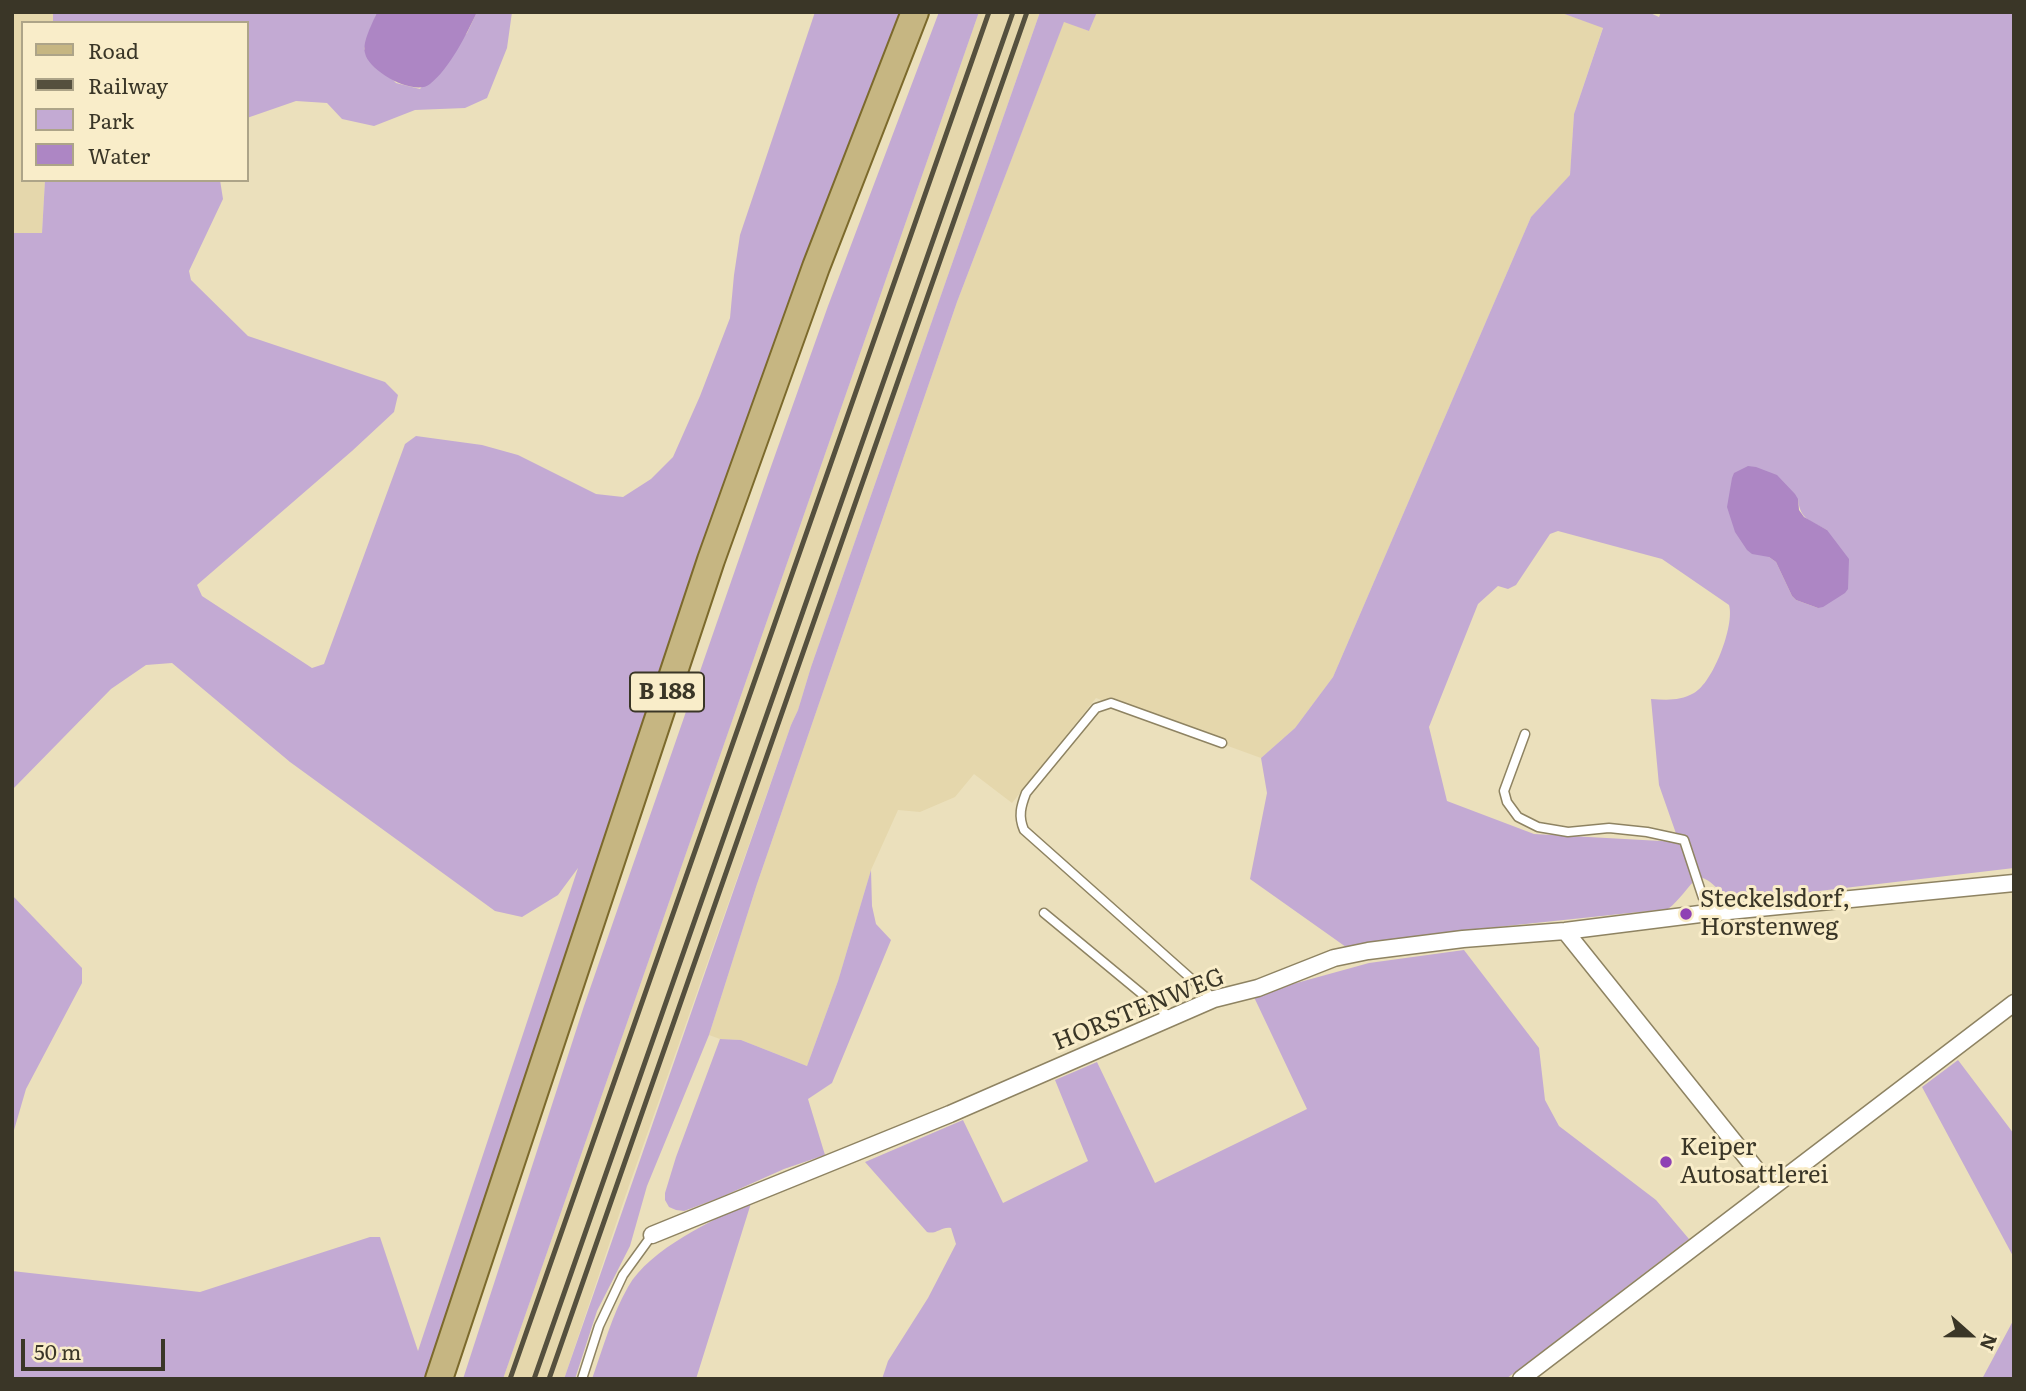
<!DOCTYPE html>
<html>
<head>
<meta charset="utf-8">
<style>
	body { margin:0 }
	#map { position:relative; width:2026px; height:1391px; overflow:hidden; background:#ebe0bc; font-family:Literata,serif }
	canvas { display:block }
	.frame { position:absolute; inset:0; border:14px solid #3a3627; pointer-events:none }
	.legend { position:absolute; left:21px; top:21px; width:228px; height:161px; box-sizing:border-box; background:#f9edc9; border:2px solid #ada488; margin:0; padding:9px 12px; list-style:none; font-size:21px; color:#3a3627 }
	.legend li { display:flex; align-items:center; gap:14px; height:35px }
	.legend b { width:35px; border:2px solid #ada488 }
	.north { position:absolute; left:1935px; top:1300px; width:70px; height:70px; -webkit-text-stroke:5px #f9edc9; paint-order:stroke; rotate:111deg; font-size:19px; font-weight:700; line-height:28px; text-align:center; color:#3a3627 }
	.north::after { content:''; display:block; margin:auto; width:24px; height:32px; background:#3a3627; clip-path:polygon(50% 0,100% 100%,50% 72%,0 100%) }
	.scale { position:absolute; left:21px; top:1339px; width:144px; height:32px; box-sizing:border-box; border:4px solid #3a3627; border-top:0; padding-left:9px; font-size:21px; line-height:24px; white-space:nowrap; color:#3a3627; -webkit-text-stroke:5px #f9edc9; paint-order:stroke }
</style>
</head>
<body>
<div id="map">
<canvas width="2026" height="1391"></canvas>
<div class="frame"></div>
<ul class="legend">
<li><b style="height:9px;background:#c6b682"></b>Road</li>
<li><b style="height:9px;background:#55503e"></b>Railway</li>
<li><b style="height:19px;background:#c3aad3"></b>Park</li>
<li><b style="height:19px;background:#ad86c4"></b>Water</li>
</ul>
<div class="north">N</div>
<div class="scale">50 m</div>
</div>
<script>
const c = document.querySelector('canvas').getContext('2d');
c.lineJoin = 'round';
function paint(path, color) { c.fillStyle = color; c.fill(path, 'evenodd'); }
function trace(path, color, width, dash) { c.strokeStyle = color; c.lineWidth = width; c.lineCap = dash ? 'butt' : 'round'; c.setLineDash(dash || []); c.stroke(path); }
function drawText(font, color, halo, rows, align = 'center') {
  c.font = font + ' Literata,serif'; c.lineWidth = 6; c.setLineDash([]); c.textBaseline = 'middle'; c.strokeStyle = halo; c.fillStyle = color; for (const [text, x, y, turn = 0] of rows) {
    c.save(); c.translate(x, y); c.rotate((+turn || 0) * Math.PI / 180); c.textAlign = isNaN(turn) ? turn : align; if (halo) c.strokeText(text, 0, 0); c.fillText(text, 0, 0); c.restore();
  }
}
const built = new Path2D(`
	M12 12H53V23H23V180H45L42 233H12Z
	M979 12H1040L811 667 798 710 791 725 625 1197 564 1379H503Z
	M1097 12H1559L1603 27 1574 114 1570 176 1531 217 1333 677 1295 728 1261 758 1096 698 1012 803 974 774 955 797 920 812 898 810 871 870 838 981 807 1066 741 1040 720 1039 709 1035 757 884 957 302 1064 21 1089 31Z`);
const green = new Path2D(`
	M53 12H377L364 49 396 83 420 89 467 33 477 12H512L507 48 487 98 465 108 415 110 374 126 342 119 327 103 296 101 247 118V23H53Z
	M815 12H902L791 303 697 558 661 679 584 902 425 1379H12V1271L200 1292 370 1237H380L418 1351 578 868 558 895 522 917 495 911 290 762 172 663 146 665 111 689 12 790V233H42L45 180H220L223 199 189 271 191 280 248 336 385 382 398 395 394 412 352 451 197 585 202 596 312 668 324 664 405 444 416 436 482 445 518 455 596 494 623 497 651 479 673 457 700 396 730 318 734 275 740 235Z
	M939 12H979L503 1379H463L584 1006 768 475 828 306Z
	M1040 12H1097L1089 31 1064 22 957 302 757 884 709 1035 647 1186 630 1246 597 1311 575 1379H564L791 725 798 710 811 667Z
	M1559 12H1648L1659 17 1661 12H2014V868L1734 901C1719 895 1714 879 1698 877 1687 887 1680 900 1668 909L1459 931 1346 947 1250 879 1267 793 1261 758 1295 728 1333 677 1531 217 1570 175 1574 114 1603 28ZM1798 499C1800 520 1811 521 1827 530L1818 608 1796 600 1792 596 1776 562 1769 557ZM1558 531 1662 559 1729 605C1735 625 1713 683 1694 693 1680 701 1667 700 1651 699L1659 785 1679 842 1534 834 1447 801 1429 727 1478 604 1498 586 1508 589 1516 585 1550 534Z
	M871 870 872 906 876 924 891 940 832 1083 808 1099 825 1155 784 1169 719 1198 684 1211 676 1210 669 1207 665 1200V1193L676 1157 720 1039 741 1040 807 1066 838 981Z
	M12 895 82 968V983L26 1089 12 1137Z
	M1464 950 1539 1048 1545 1100 1559 1126 1656 1200 1689 1239 1506 1379H882L888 1361 928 1298 956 1244 951 1228C942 1226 936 1235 927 1232L865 1162 963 1120 1003 1203 1088 1161 1055 1080 1097 1062 1155 1183 1307 1109 1253 995 1369 963Z
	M1958 1060 2014 1134V1258L1922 1087Z
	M752 1200 696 1379H592C603 1348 612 1315 628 1287 650 1248 713 1221 752 1200Z
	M2014 1319V1379H1982Z`);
const water = new Path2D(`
	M377 12H477C466 35 450 68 430 84 415 97 368 71 365 53 362 41 373 23 377 12Z
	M1748 466 1756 467 1777 475 1795 494 1798 499 1799 510 1804 517 1827 530 1849 559 1848 589 1845 593 1823 607 1818 608 1796 600 1792 596 1776 562 1769 557 1752 554 1747 550 1735 532 1727 507 1732 478 1734 473Z`);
const lane = new Path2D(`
	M1525 734 1504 791 1507 802 1518 817 1538 827 1568 832 1609 828 1647 832 1684 840 1708 913
	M1044 913 1171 1018
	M1214 999 1024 830C1018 816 1021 806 1026 793L1096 708 1111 703 1222 743
	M582 1379 599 1326 623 1275 652 1235`);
const street = new Path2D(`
	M1565 931 1771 1188
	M652 1235 950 1114 1214 999 1258 988 1334 958 1368 951 1463 939 1565 931 1708 913 2014 883
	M1521 1379 2014 1003`);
const primary = new Path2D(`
	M439 1379 711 560 816 267 915 12`);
const rail = new Path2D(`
	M510 1379 989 12
	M534 1379 1013 12
	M549 1379 1027 12`);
const markers = [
	[1686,914,7,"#8f42b4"],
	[1666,1162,7,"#8f42b4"]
];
const shields = [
	[667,692,74]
];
const shieldNames = [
	["B 188",667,692]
];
const poiNames = [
	["Steckelsdorf,",1700,900],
	["Horstenweg",1700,928],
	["Keiper",1680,1148],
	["Autosattlerei",1680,1176]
];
const streetNames = [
	["HORSTENWEG",1139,1010,-22]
];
paint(built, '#e5d7ac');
paint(green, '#c3aad3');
paint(water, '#ad86c4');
trace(lane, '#8e8362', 11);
trace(street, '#8e8362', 19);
trace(primary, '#7c6a2c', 30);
trace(lane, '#fff', 8);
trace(street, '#fff', 16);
trace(primary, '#c6b682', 26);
trace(rail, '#55503e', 5);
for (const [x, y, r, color] of markers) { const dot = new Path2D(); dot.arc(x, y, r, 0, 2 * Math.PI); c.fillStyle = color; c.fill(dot); trace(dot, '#f9edc9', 2.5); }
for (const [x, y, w] of shields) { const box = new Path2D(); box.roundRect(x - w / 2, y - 19.5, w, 39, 5); c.fillStyle = '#f9edc9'; c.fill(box); trace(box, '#3a3627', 2); }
drawText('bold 23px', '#3a3627', null, shieldNames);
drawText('24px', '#3a3627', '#f9edc9', poiNames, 'left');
drawText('24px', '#3a3627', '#f9edc9', streetNames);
</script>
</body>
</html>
